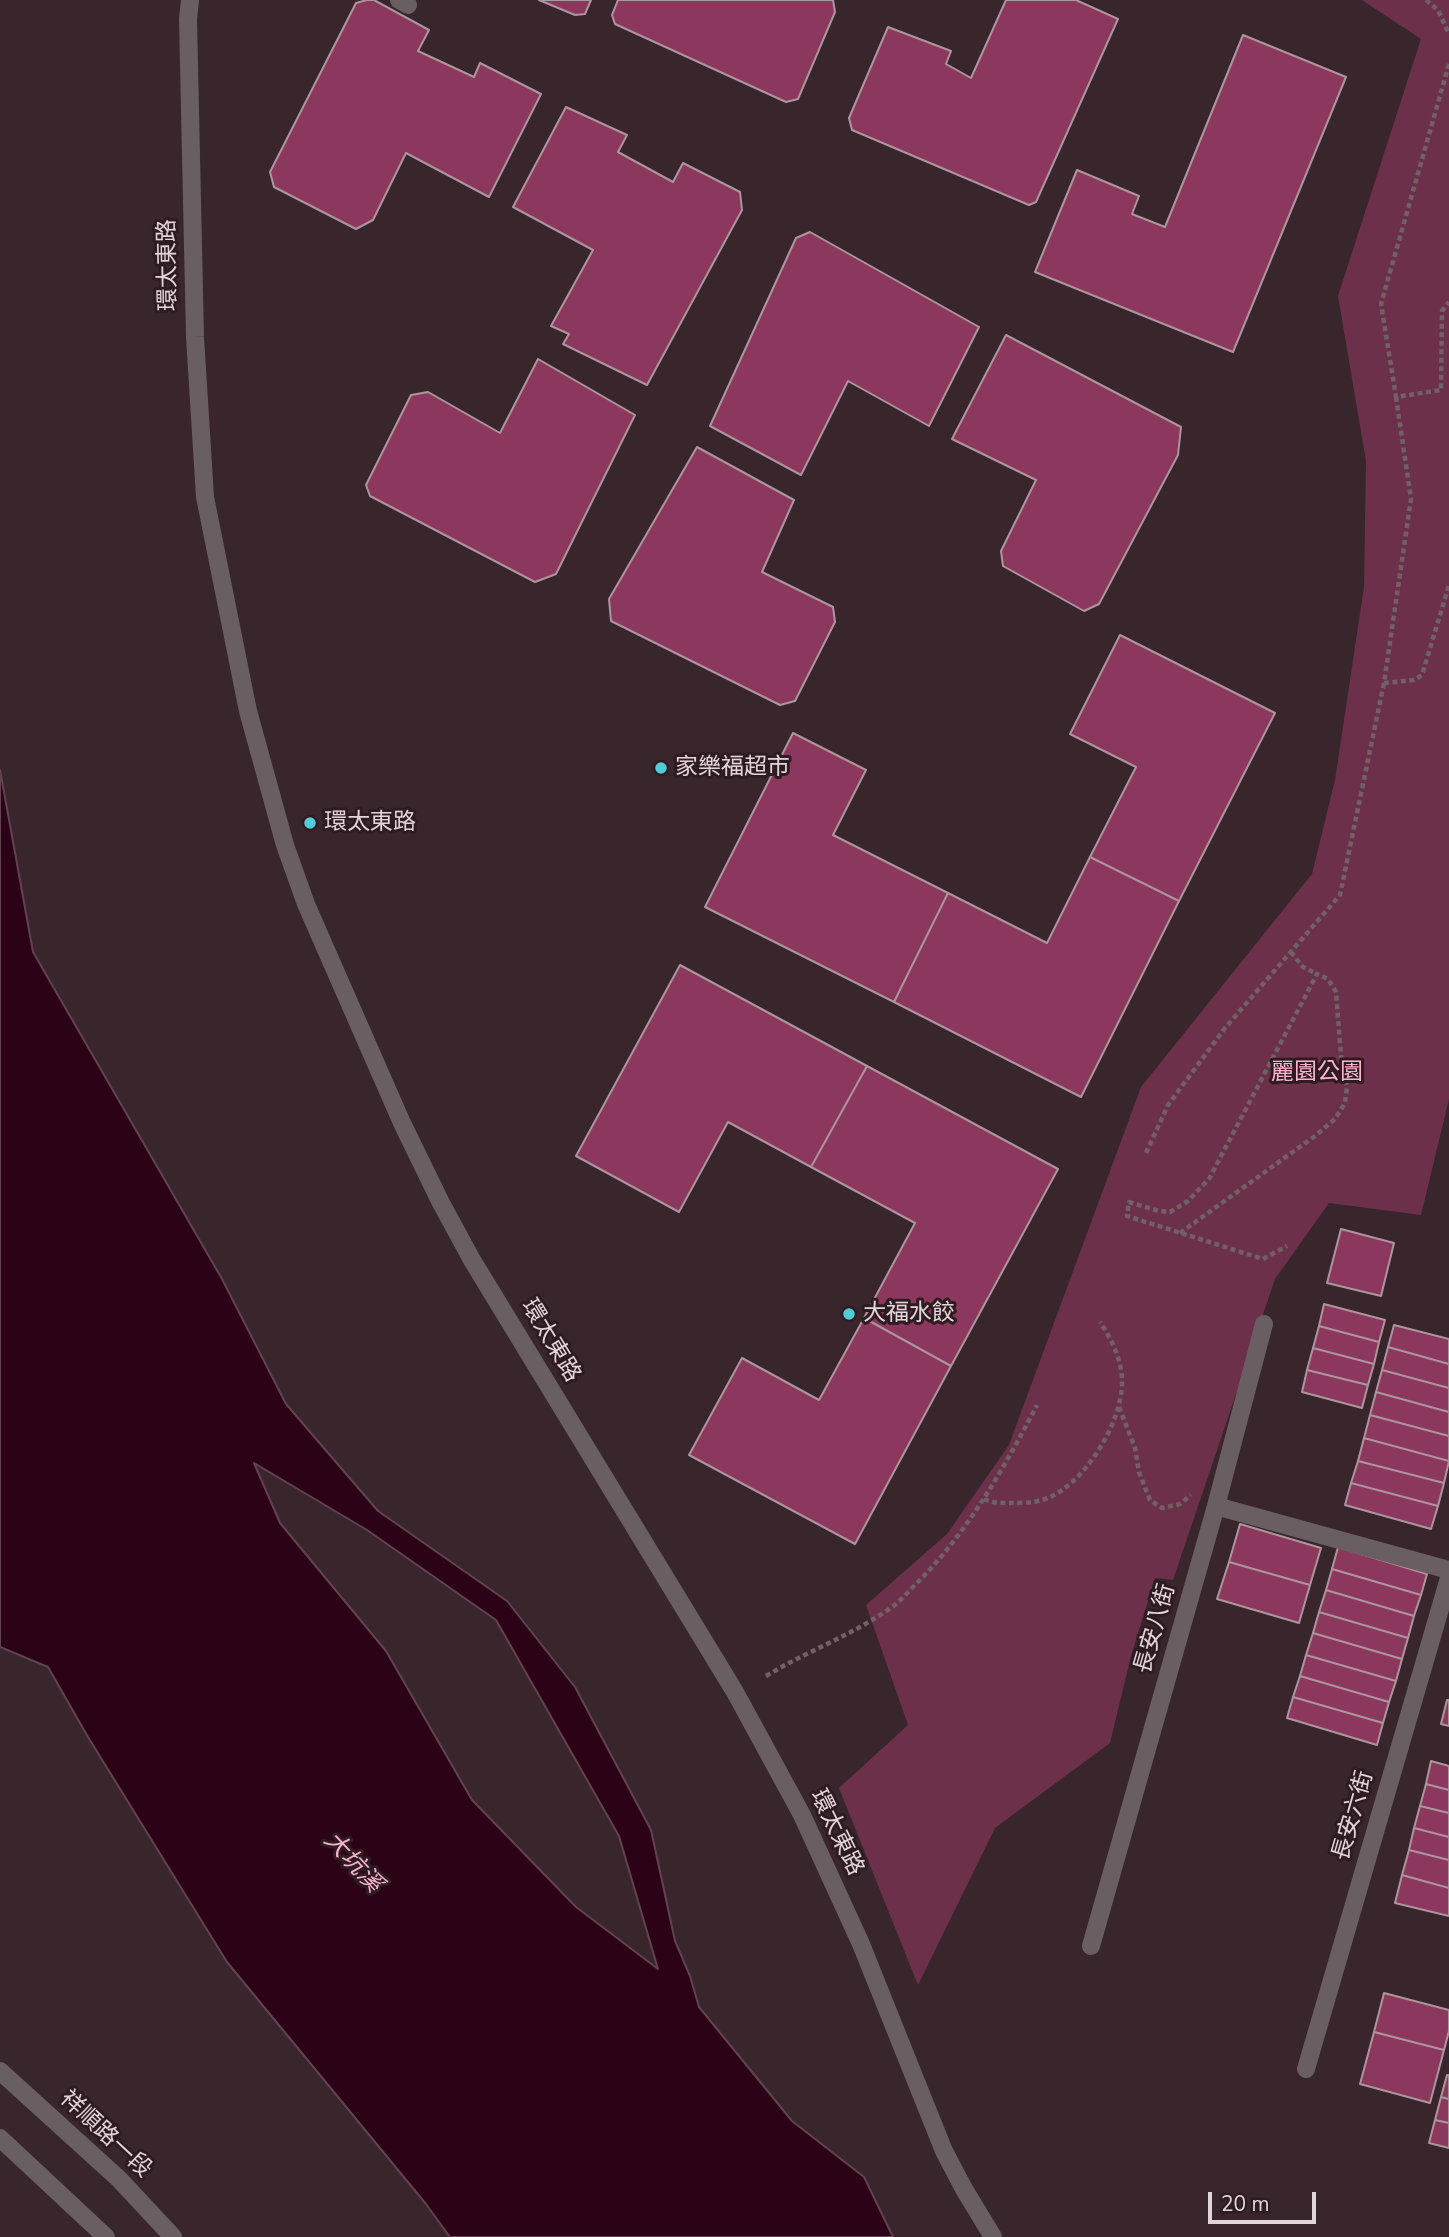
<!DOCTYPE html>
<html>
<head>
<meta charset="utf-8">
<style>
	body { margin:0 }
	#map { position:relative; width:1449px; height:2237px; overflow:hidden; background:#39262d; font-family:"Nunito Sans",sans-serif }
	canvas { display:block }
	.scale { position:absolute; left:1208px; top:2192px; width:108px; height:32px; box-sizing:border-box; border:4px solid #e2d5da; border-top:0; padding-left:9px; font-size:21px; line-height:24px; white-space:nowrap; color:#e2d5da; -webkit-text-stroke:5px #2f1c23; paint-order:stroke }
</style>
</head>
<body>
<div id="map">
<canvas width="1449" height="2237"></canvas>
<div class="scale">20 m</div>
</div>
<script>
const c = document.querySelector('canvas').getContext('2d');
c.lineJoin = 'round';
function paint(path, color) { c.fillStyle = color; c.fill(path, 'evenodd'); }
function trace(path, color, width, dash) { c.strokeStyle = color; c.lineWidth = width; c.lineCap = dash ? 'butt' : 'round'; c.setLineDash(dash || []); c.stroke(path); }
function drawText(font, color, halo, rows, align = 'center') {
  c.font = font + ' "Nunito Sans","Noto Sans TC",sans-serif'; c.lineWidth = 6; c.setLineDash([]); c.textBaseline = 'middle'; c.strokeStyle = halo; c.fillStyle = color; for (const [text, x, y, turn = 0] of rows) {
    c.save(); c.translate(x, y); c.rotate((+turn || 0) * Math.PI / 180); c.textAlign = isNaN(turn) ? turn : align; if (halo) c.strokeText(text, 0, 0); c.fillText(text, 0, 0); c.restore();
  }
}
const green = new Path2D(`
	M1362 0H1449V1099L1421 1215 1329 1203 1275 1279 1173 1580 1155 1578 1131 1656 1110 1743 995 1828 918 1985 839 1788 908 1725 866 1605 947 1534 1009 1445 1141 1087 1312 874 1335 780 1364 587 1366 461 1338 296 1421 39Z`);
const water = new Path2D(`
	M0 770 33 952 222 1279 286 1404 378 1511 507 1601 575 1687 651 1830 675 1941 690 1976 699 2007 792 2121 864 2177 893 2237H450L426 2204 227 1962 88 1737 48 1667 0 1647ZM254 1463 367 1530 496 1620 619 1836 658 1969 576 1907 472 1800 386 1651 280 1523Z`);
const building = new Path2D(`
	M367 0H374L429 30 418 51 474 77 480 63 541 94 489 197 406 153 373 220 356 229 274 187 270 172 356 3Z
	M539 0H591L585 14 575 15Z
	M618 0H833L835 12 798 99 786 102 615 24 612 15Z
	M1006 0H1076L1118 19 1036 202 1029 205 852 130 849 118 888 27 951 51 946 64 971 78Z
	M1243 35 1346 77 1233 352 1035 272 1077 170 1139 196 1132 214 1165 227Z
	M566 107 627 135 618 152 673 182 683 163 740 192 742 210 647 385 563 344 569 334 551 326 593 250 513 207Z
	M810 232 979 327 929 426 848 381 801 475 710 426 796 238Z
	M1006 335 1181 427 1178 455 1099 604 1084 611 1003 566 1001 551 1036 480 952 439Z
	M538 359 635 415 556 574 535 582 370 496 366 485 411 395 428 392 500 433Z
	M697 447 794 500 762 572 833 607 835 622 795 701 780 705 611 621 609 599Z
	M1120 635 1275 713 1179 901 1090 857 1136 767 1070 734Z
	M793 733 866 770 833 835 948 893 894 1002 705 907Z
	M1090 857 1179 901 1081 1097 894 1002 948 893 1047 943Z
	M680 965 867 1066 811 1167 728 1122 679 1212 576 1156Z
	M867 1066 1058 1169 951 1366 864 1318 915 1223 811 1167Z
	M1341 1229 1394 1243 1381 1296 1327 1283Z
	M1324 1304 1385 1320 1379 1342 1319 1326Z
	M864 1318 951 1366 855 1544 689 1455 742 1358 819 1400Z
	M1394 1325 1449 1339V1364L1388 1347Z
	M1319 1326 1379 1342 1374 1364 1313 1348Z
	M1388 1347 1449 1364V1388L1382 1370Z
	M1313 1348 1374 1364 1368 1385 1307 1370Z
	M1307 1370 1368 1385 1362 1408 1302 1392Z
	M1382 1370 1449 1388V1412L1376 1392Z
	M1376 1392 1449 1412V1436L1370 1415Z
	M1370 1415 1449 1436V1461L1364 1438Z
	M1364 1438 1449 1461 1444 1483 1358 1461Z
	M1358 1461 1444 1483 1438 1506 1351 1483Z
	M1351 1483 1438 1506 1431 1529 1345 1505Z
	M1240 1524 1321 1548 1310 1585 1229 1562Z
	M1338 1547 1427 1574 1421 1595 1332 1569Z
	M1229 1562 1310 1585 1299 1623 1217 1599Z
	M1332 1569 1421 1595 1414 1616 1326 1590Z
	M1326 1590 1414 1616 1408 1638 1319 1612Z
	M1319 1612 1408 1638 1402 1659 1313 1633Z
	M1313 1633 1402 1659 1396 1681 1306 1655Z
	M1306 1655 1396 1681 1389 1702 1300 1676Z
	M1300 1676 1389 1702 1383 1723 1293 1697Z
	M1293 1697 1383 1723 1377 1745 1287 1718Z
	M1447 1700H1449V1726L1441 1724Z
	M1431 1761 1449 1766V1790L1426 1784Z
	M1426 1784 1449 1790V1813L1420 1806Z
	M1420 1806 1449 1813V1837L1414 1828Z
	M1414 1828 1449 1837V1860L1409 1850Z
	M1409 1850 1449 1860V1888L1402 1875Z
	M1402 1875 1449 1888V1916L1395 1903Z
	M1384 1993 1449 2010V2031L1444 2050 1374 2032Z
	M1374 2032 1444 2050 1430 2103 1360 2084Z
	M1447 2075H1449V2099L1441 2097Z
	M1441 2097 1449 2099V2123L1435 2120Z
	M1435 2120 1449 2123V2148L1429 2143Z`);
const path = new Path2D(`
	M1426 0 1438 10 1449 34
	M1449 64 1381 304 1396 397 1441 390 1442 311 1449 302
	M1396 397 1411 499 1384 683 1414 680 1422 675 1449 585
	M1291 952 1303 967 1317 974
	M1146 1153 1168 1105 1225 1028 1340 895 1384 683
	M1180 1233 1315 1136 1335 1119 1345 1103 1347 1086 1341 1056 1336 992 1328 979 1317 974 1209 1179 1188 1201 1170 1212 1159 1211 1129 1202 1127 1216 1263 1259 1287 1246
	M1119 1407 1135 1448 1139 1472 1150 1500 1162 1508 1180 1504 1191 1495
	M984 1499C992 1503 1001 1503 1010 1503 1020 1503 1032 1503 1042 1500 1083 1488 1123 1422 1122 1381 1122 1360 1111 1338 1100 1322
	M766 1676C807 1651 853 1635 892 1607 902 1600 910 1589 919 1581 969 1530 1004 1468 1037 1405`);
const service = new Path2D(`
	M399 0 408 5`);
const minor = new Path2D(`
	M190 0 188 19 195 337 205 497 248 711 285 845 306 904 402 1123 441 1203 472 1260 735 1692 802 1815 861 1944 944 2151 964 2189 993 2237
	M1216 1506 1449 1570
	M1091 1946 1216 1506 1264 1324
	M1306 2069 1449 1578`);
const tertiary = new Path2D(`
	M0 2071 119 2179 173 2237
	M0 2138 106 2237`);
const markers = [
	[661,768,7,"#52cbd8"],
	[310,823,7,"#52cbd8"],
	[849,1314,7,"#52cbd8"]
];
const streetNames = [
	["環太東路",169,265,-91],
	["環太東路",550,1341,59],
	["長安八街",1156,1629,-74],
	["長安六街",1354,1816,-74],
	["環太東路",836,1833,64],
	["祥順路一段",105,2135,43]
];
const poiNames = [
	["家樂福超市",675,768],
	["環太東路",324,823],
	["大福水餃",863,1314]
];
const parkNames = [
	["麗園公園",1317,1073]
];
const waterNames = [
	["大坑溪",352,1863,47]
];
paint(green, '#6d304a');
paint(water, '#2b0216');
trace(water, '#624151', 2);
paint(building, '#8c375d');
trace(building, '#ad959d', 2);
trace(path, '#716066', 4.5, [5, 3.5]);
trace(service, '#695e62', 18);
trace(minor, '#695e62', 18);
trace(tertiary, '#695e62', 18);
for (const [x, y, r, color] of markers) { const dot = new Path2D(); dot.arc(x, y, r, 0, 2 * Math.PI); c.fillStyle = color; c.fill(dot); trace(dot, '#2f1c23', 2.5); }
drawText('23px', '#e2d5da', '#2f1c23', streetNames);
drawText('23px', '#e2d5da', '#2f1c23', poiNames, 'left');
drawText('23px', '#fdb4cf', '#2f1c23', parkNames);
drawText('italic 24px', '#fab1cc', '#2f1c23', waterNames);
</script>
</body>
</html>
